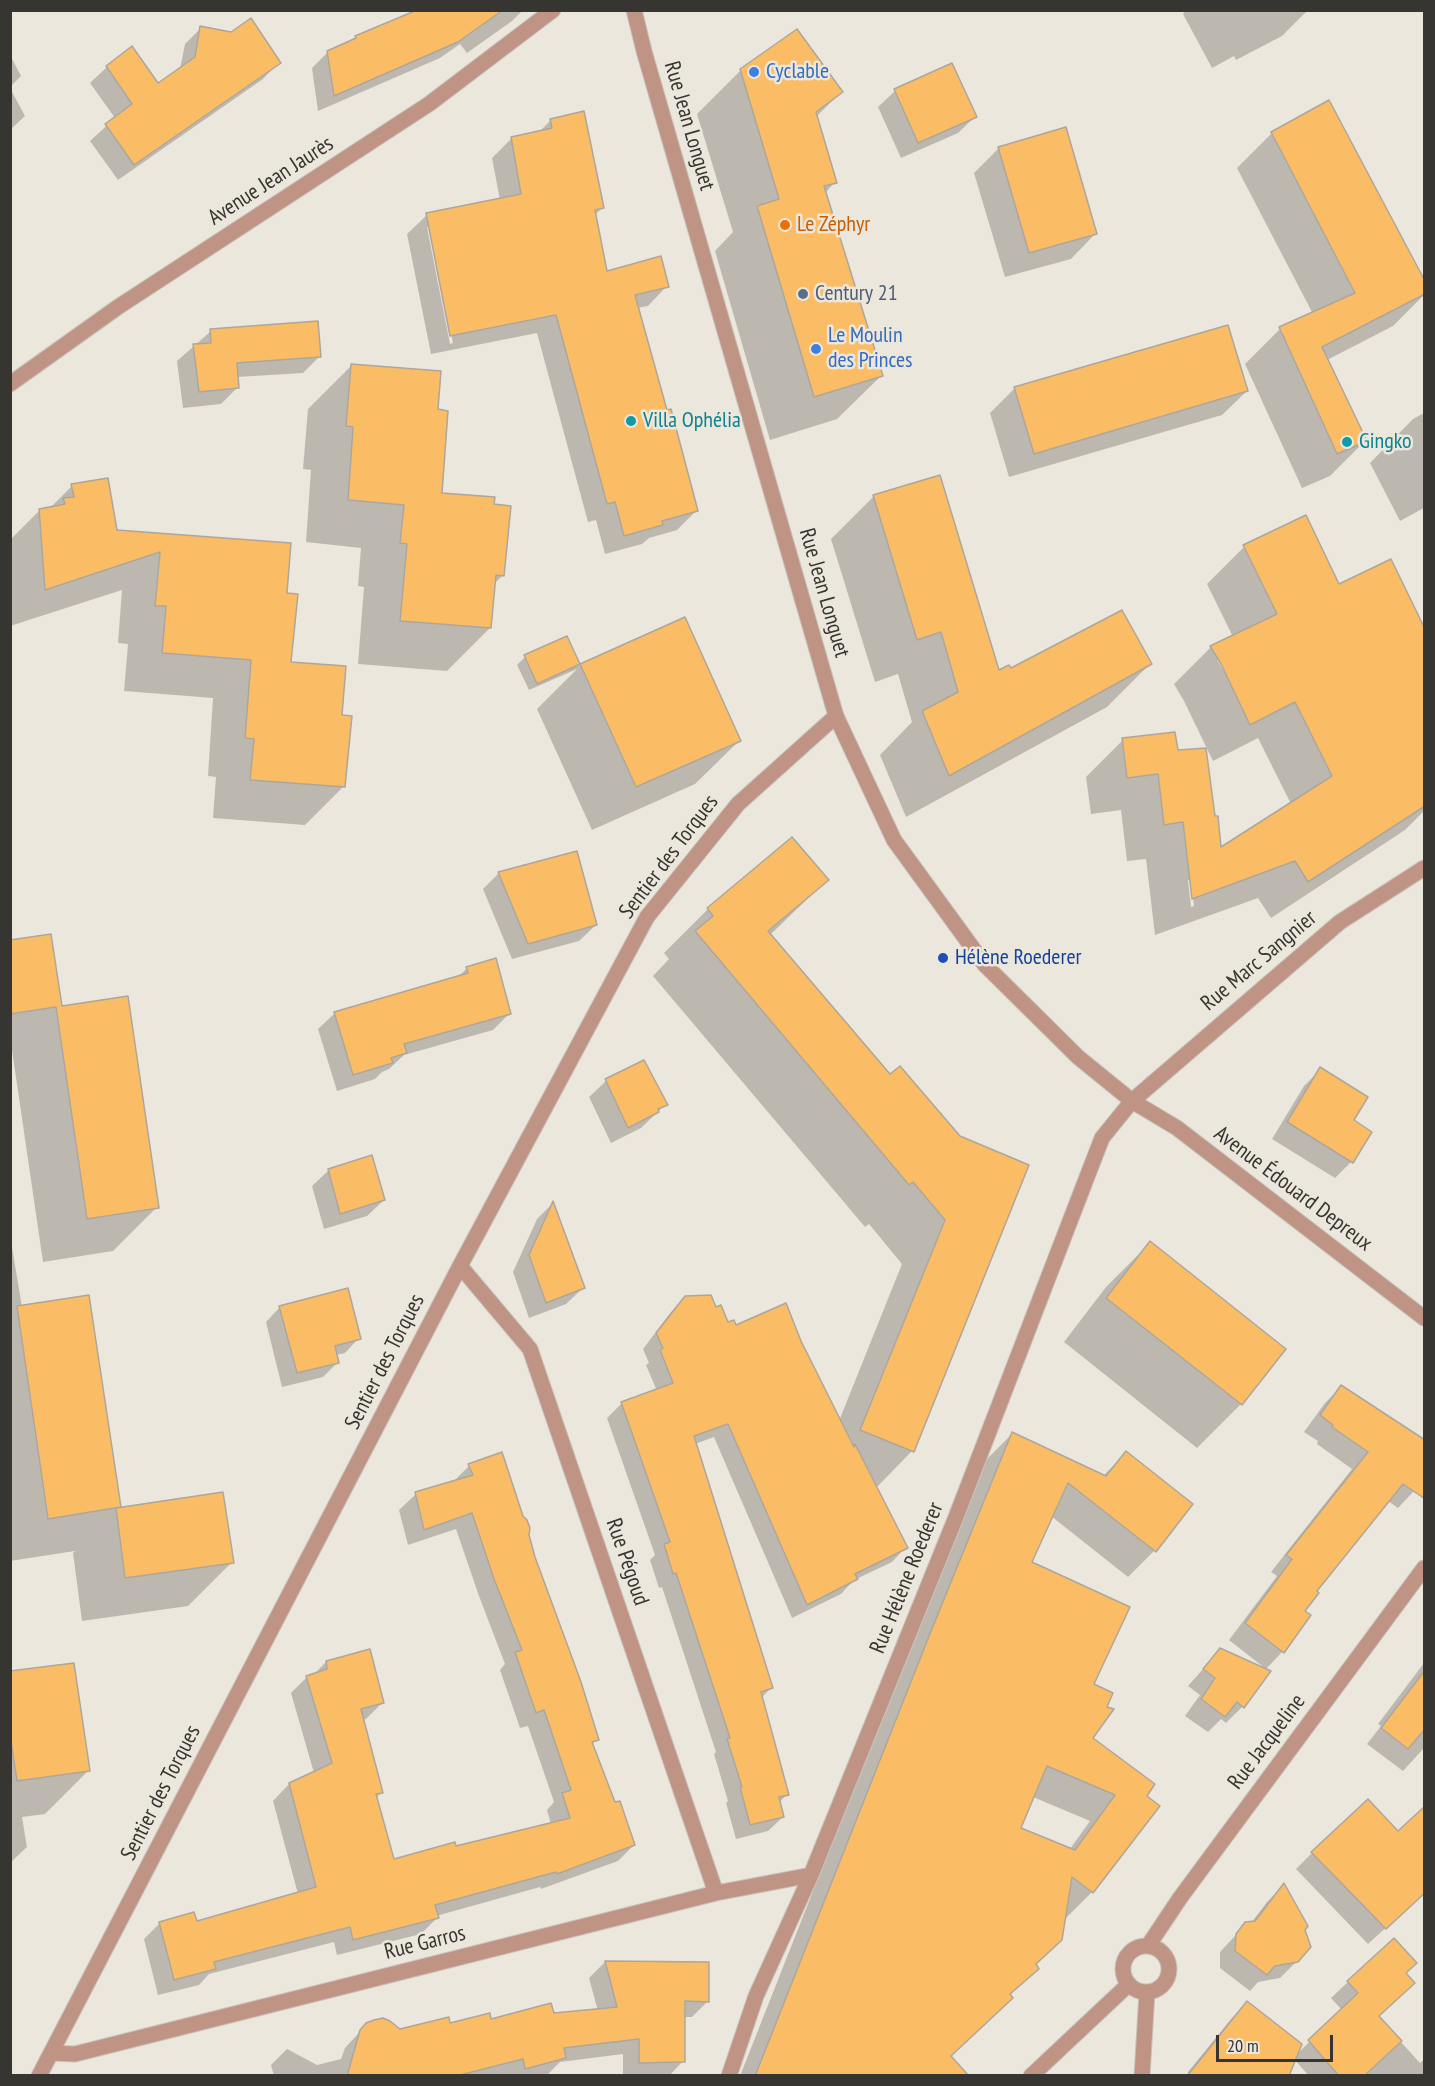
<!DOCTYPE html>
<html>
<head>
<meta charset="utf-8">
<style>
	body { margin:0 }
	#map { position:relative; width:1435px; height:2086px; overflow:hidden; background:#ece7dc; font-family:"PT Sans Narrow",sans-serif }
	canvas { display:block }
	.frame { position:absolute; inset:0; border:12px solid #373531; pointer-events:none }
	.scale { position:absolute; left:1216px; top:2035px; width:117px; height:27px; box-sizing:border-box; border:3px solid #373531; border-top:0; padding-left:8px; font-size:18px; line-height:21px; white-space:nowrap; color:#373531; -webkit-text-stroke:4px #ece7dc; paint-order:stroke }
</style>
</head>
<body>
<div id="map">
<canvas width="1435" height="2086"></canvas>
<div class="frame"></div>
<div class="scale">20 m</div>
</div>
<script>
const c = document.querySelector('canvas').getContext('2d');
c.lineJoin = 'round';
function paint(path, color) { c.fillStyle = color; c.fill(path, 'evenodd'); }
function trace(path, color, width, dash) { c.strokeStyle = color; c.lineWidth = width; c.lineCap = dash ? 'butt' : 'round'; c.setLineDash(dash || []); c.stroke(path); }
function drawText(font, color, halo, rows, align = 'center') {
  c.font = font + ' "PT Sans Narrow",sans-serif'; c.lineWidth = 5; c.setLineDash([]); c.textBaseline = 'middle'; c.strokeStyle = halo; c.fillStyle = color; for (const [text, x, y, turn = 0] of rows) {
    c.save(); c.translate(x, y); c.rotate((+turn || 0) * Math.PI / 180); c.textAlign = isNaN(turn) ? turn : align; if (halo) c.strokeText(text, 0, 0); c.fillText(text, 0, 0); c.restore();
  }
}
const shadow = new Path2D(`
	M421 10H523L512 21 467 53 460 44 440 58 318 111 312 68 328 52 352 42 356 37Z
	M1186 10H1308L1282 36 1236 60 1234 56 1212 68 1183 14Z
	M201 28 279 62 263 79 118 180 90 141 115 118 90 83 107 67 132 49 158 85 180 69 185 44Z
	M10 55 21 76 10 87Z
	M952 65 975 117 958 133 901 158 878 107 895 91Z
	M741 70 841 92 816 117 835 182 825 193 881 376 837 419 770 440 715 251 733 232 697 114Z
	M10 88 25 116 10 130Z
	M551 120 602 208 595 215 606 272 667 286 648 306 637 308 666 412 696 511 677 530 649 538 642 544 605 554 596 520 588 522 537 333 431 354 407 234 427 215 500 200 492 158 512 138 539 132ZM427 227H430L453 343 450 344Z
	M1272 133 1424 284V295L1393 326 1327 360 1365 441 1330 476 1302 488 1245 364 1280 329 1313 314 1237 168Z
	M999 148 1095 234 1071 259 1005 277 974 173Z
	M1227 326 1247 391 1222 415 1009 477 990 413 1014 389Z
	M211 331 319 357 303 373 237 377 238 387 221 404 183 408 177 361Z
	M351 366 437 411 440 494 502 576 493 585 490 628 447 671 358 664 364 587 358 586 361 548 306 542 311 470 303 469 308 409Z
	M1424 413V508L1400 521 1370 463 1413 419Z
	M72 486 116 531 286 595 289 663 344 786 305 825 213 818 216 777 208 776 213 698 124 691 128 644 118 643 122 590 10 626V540L40 510 50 508Z
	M874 496 998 672 1150 664 1107 707 906 817 880 755 912 722 898 674 875 682 831 539Z
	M1244 547 1339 586 1420 624 1424 622V811L1405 830 1271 918 1258 898 1155 935 1146 859 1127 861 1121 810 1091 814 1086 777 1123 740 1176 751 1220 850 1291 804 1258 738 1213 761 1184 701 1174 684 1211 647 1233 637 1207 584ZM1217 660H1220L1226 669 1224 671ZM1188 880H1191L1194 906 1191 907Z
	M684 619 739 741 695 784 592 830 537 709 577 669 529 690 517 665 525 657 566 638 579 666Z
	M792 839 827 880 770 935 890 1076 959 1137 912 1451 876 1488 906 1547 892 1562 854 1580 841 1594 792 1618 714 1437 695 1444 771 1688 761 1698 787 1794 779 1803 783 1817 768 1831 736 1839 726 1803 728 1801 714 1754 716 1752 662 1587 659 1588 650 1560 655 1555 607 1418 622 1403 657 1391 646 1365 649 1363 643 1349 671 1312 686 1298 715 1309 727 1324 735 1327 800 1342 839 1421 902 1264 869 1224 865 1227 653 976 669 959 664 953 708 909Z
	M499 873 596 925 579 941 512 959 483 889Z
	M10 942 60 1008 157 1207 113 1251 43 1262 12 1050H10Z
	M467 968 509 1014 493 1030 404 1055 389 1069 382 1072 375 1079 337 1091 318 1029 335 1013 457 978Z
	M644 1062 666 1104 641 1128 611 1143 589 1097 606 1081Z
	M1321 1069 1351 1162 1335 1178 1272 1139 1304 1086Z
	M329 1170 384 1200 367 1216 324 1229 312 1186Z
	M553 1203 583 1288 566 1304 529 1318 513 1272 537 1219Z
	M10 1235 22 1307 119 1507 116 1510 232 1562 188 1606 82 1621 73 1553 75 1551 10 1561Z
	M1150 1243 1241 1404 1197 1448 1064 1342 1106 1287Z
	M280 1307 359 1338 345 1353 336 1355 338 1362 323 1377 282 1387 266 1322Z
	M1341 1387 1355 1397 1357 1395 1424 1442 1414 1491 1398 1508 1388 1501 1315 1592 1303 1612 1309 1616 1282 1652 1266 1669 1229 1640 1277 1576 1271 1572 1352 1469 1317 1444 1318 1441 1304 1432 1325 1403Z
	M1012 1434 1103 1476 1126 1453 1191 1505 1154 1551 1128 1577 1051 1516 1030 1563 1092 1685 1091 1738 1145 1796 1158 1806 1092 1892 1066 1918 1065 1917 1061 1940 1035 1966 1037 1968 1009 1996 1011 1998 950 2057 957 2076H740L905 1658 986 1460ZM1033 1797 1090 1821 1070 1849 1019 1829Z
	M469 1466 527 1535 597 1739 592 1745 614 1804 634 1845 618 1861 541 1889 540 1887 436 1916 437 1918 421 1934 337 1955 334 1942 209 1974 199 1985 158 1995 144 1939 160 1923H196L298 1894 273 1801 289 1784 314 1773 291 1693 307 1677 313 1675 326 1662 382 1703 366 1719 362 1720 382 1792 376 1798 393 1861 551 1824 547 1810 554 1802 528 1726 520 1728 500 1670 505 1664 479 1596 456 1529 408 1545 399 1510 416 1494 453 1482Z
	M1220 1650 1269 1672 1242 1707 1226 1723 1221 1719 1208 1732 1185 1716 1200 1695 1188 1686Z
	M1424 1663V1748L1403 1771 1367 1744 1381 1726 1378 1724Z
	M10 1672 88 1771 45 1814 22 1817 27 1847 10 1863Z
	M1312 1853 1403 1912 1368 1944 1296 1869Z
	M1283 1886 1297 1961 1280 1978 1258 1982 1250 1991 1220 1968V1952L1246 1924 1251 1923 1267 1902Z
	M605 1962 708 2001 692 2017H683V2061L669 2076H623V2054L560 2062 548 2074 542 2076H274L271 2065 287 2049 317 2065 341 2059 345 2048 367 2024 400 2031 598 2011 589 1978Z
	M1404 1973 1378 2017 1420 2063 1424 2059V2076H1309L1294 2059 1188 2076V2072L1231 2019 1247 2003 1297 2054 1342 2010 1331 1998 1348 1982Z`);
const building = new Path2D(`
	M417 10H503L458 42 334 96 327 51 356 38 355 36Z
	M251 18 281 63 134 165 105 124 132 104 106 66 132 46 158 83 195 57 200 26 231 32Z
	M797 29 843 92 816 112 837 183 824 186 883 376 814 397 757 206 779 199 740 69Z
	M952 63 977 117 918 143 894 89Z
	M1329 100 1425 281V294L1322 347 1367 441 1337 454 1279 327 1355 293 1271 132Z
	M584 111 604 208 595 210 607 271 661 256 669 287 635 295 667 410 671 409 698 511 662 521 663 525 624 536 615 502 607 504 556 315 450 336 426 213 521 194 511 137 552 128 550 119Z
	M1066 127 1097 234 1029 253 998 147Z
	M318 321 321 357 237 363 239 388 199 392 193 344 211 343 210 329Z
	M1228 325 1248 391 1034 454 1014 387Z
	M351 364 441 371 438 409 448 411 442 493 495 497 494 504 511 506 504 576 496 575 491 628 400 621 407 544 400 543 404 505 348 500 353 427 346 426Z
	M940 475 999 670 1009 665 1011 668 1122 610 1152 664 949 776 922 711 958 692 941 632 917 640 873 495Z
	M108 478 117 530 291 543 287 593 298 594 291 662 346 666 342 715 352 716 345 787 250 780 254 739 245 738 251 660 162 653 166 606H155L160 552 45 590 39 509 65 504 63 498 74 497 71 484Z
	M1306 515 1339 584 1391 559 1425 629V806L1308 882 1295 861 1192 899 1183 822 1164 825 1158 774 1127 778 1122 738 1175 732 1178 750 1206 748 1215 816H1218L1221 847 1332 776 1295 702 1250 725 1221 664 1210 646 1277 614 1243 545Z
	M685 617 741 741 636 787 580 664Z
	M567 636 580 664 537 684 524 655Z
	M792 837 829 880 768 931 890 1074 900 1066 960 1136 1029 1165 914 1452 860 1430 945 1220 913 1182 909 1185 695 931 713 916 707 908Z
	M577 851 597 925 528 944 498 872Z
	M51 934 62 1006 128 996 159 1208 87 1219 56 1007 10 1014V940Z
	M496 958 511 1014 404 1044 407 1053 391 1058 393 1063 353 1075 334 1012 468 973 466 967Z
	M644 1060 668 1105 658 1109 659 1112 628 1128 605 1079Z
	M1320 1067 1368 1097 1354 1120 1372 1132 1353 1163 1287 1122Z
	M372 1155 385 1200 340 1214 328 1169Z
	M553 1201 585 1288 546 1303 529 1255Z
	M1150 1241 1286 1349 1242 1405 1106 1298Z
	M348 1288 361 1339 335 1346 339 1363 297 1373 279 1306Z
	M89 1295 121 1507 48 1519 17 1306Z
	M711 1295 716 1307 721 1305 728 1322 734 1320 736 1325 786 1303 801 1341 854 1447 855 1444 908 1548 855 1574 858 1579 807 1605 728 1424 694 1436 773 1688 761 1692 789 1795 779 1797 784 1817 750 1825 740 1787H742L727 1739 730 1738 676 1573 673 1574 664 1544 670 1542 621 1402 673 1383 660 1350 663 1348 656 1333 685 1296Z
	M1341 1385 1425 1440V1499L1403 1484 1317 1591 1319 1593 1305 1611 1311 1615 1284 1653 1245 1623 1292 1559 1286 1555 1368 1452 1332 1427 1333 1425 1320 1415Z
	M1012 1432 1106 1476 1126 1451 1193 1504 1156 1552 1068 1483 1032 1562 1130 1607 1094 1684 1113 1693 1107 1707 1114 1709 1093 1738 1155 1784 1147 1796 1160 1806 1093 1893 1072 1877 1062 1940 1036 1964 1039 1969 1010 1994 1013 1998 951 2056 969 2076H755L931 1631ZM1047 1766 1115 1795 1075 1850 1021 1828Z
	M502 1452 523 1516 527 1520 530 1528 529 1535 535 1557 581 1682 599 1740 592 1742 615 1802 620 1801 635 1845 557 1874 556 1872 435 1905 439 1918 353 1940 350 1927 214 1962 216 1969 174 1980 159 1922 194 1912 197 1921 316 1887 289 1783 332 1763 306 1676 327 1669 326 1661 370 1649 384 1703 361 1709 383 1793 376 1794 394 1859 455 1842 456 1846 570 1818 562 1793 571 1790 544 1710 536 1713 515 1652 522 1650 494 1579 472 1513 424 1530 415 1492 473 1475 468 1464Z
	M223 1492 234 1563 125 1578 116 1508Z
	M1220 1648 1271 1671 1244 1708 1237 1702 1225 1717 1201 1699 1215 1678 1203 1669Z
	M74 1663 90 1771 17 1781 10 1735V1671Z
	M1425 1670V1729L1408 1749 1381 1728Z
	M1368 1799 1398 1831 1425 1806V1893L1386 1929 1311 1852Z
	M1284 1883 1308 1926 1305 1930 1311 1947 1298 1962 1275 1966 1267 1975 1235 1951 1236 1934 1245 1922 1255 1921Z
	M1394 1938 1417 1963 1406 1973 1415 1983 1379 2016 1402 2041 1364 2076H1339L1308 2040 1358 1993 1347 1981Z
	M605 1961 709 1962V2002L685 2001V2062L639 2063V2039L564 2048 566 2058 525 2069 523 2059 456 2076H347L360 2030 366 2023 374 2020 383 2018 390 2021 400 2029 449 2017 450 2023 490 2013 491 2019 551 2003 554 2013 617 2007Z
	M1247 2001 1302 2044 1289 2076H1187Z`);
const minor = new Path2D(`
	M10 384 118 307 429 104 553 10
	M460 1266 530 1349 716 1893
	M1148 1946 1180 1898 1424 1568
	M1123 1969a23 23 0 1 1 46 0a23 23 0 1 1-46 0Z
	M51 2053 75 2054 716 1893 811 1875
	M39 2076 460 1266 647 917 738 804 836 716
	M729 2076 756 1996 811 1875 956 1517 1102 1138 1132 1101 1340 922 1424 868
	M1031 2076 1129 1984
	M1142 2076 1147 1992`);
const tertiary = new Path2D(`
	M634 10 644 51 836 716 894 840 985 965 1078 1057 1132 1101 1177 1128 1424 1318`);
const markers = [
	[754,72,6,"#3f7fe0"],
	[785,225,6,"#e8710a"],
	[803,294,6,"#5c6f8a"],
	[816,349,6,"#3f7fe0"],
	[631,421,6,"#0f9aa8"],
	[1347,442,6,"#0f9aa8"],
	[943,958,6,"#1a4fb4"]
];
const shopNames = [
	["Cyclable",766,72],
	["Le Moulin",828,336],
	["des Princes",828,361]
];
const streetNames = [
	["Rue Jean Longuet",689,126,74],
	["Avenue Jean Jaurès",271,181,-33],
	["Rue Jean Longuet",824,593,74],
	["Sentier des Torques",669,857,-53],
	["Rue Marc Sangnier",1259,961,-40],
	["Avenue Édouard Depreux",1293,1189,37],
	["Sentier des Torques",385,1362,-63],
	["Rue Pégoud",627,1562,71],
	["Rue Hélène Roederer",907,1578,-68],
	["Rue Jacqueline",1267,1742,-53],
	["Sentier des Torques",161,1793,-63],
	["Rue Garros",425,1943,-14]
];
const foodNames = [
	["Le Zéphyr",797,225]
];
const serviceNames = [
	["Century 21",815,294]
];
const cultureNames = [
	["Villa Ophélia",643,421],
	["Gingko",1359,442]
];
const transitNames = [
	["Hélène Roederer",955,958]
];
paint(shadow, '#0003');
paint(building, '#fabc65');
trace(building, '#ada69c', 1.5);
trace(minor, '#c8c3ba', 17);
trace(tertiary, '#c8c3ba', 17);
trace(minor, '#c09485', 15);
trace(tertiary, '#c09485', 15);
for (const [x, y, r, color] of markers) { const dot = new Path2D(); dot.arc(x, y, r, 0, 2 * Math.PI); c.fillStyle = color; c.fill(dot); trace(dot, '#ece7dc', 2); }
drawText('22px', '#366cbe', '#ece7dc', shopNames, 'left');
drawText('22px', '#373531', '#ece7dc', streetNames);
drawText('22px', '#c56008', '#ece7dc', foodNames, 'left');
drawText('22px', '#4e5e75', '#ece7dc', serviceNames, 'left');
drawText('22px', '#0d838f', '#ece7dc', cultureNames, 'left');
drawText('22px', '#164399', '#ece7dc', transitNames, 'left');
</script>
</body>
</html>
